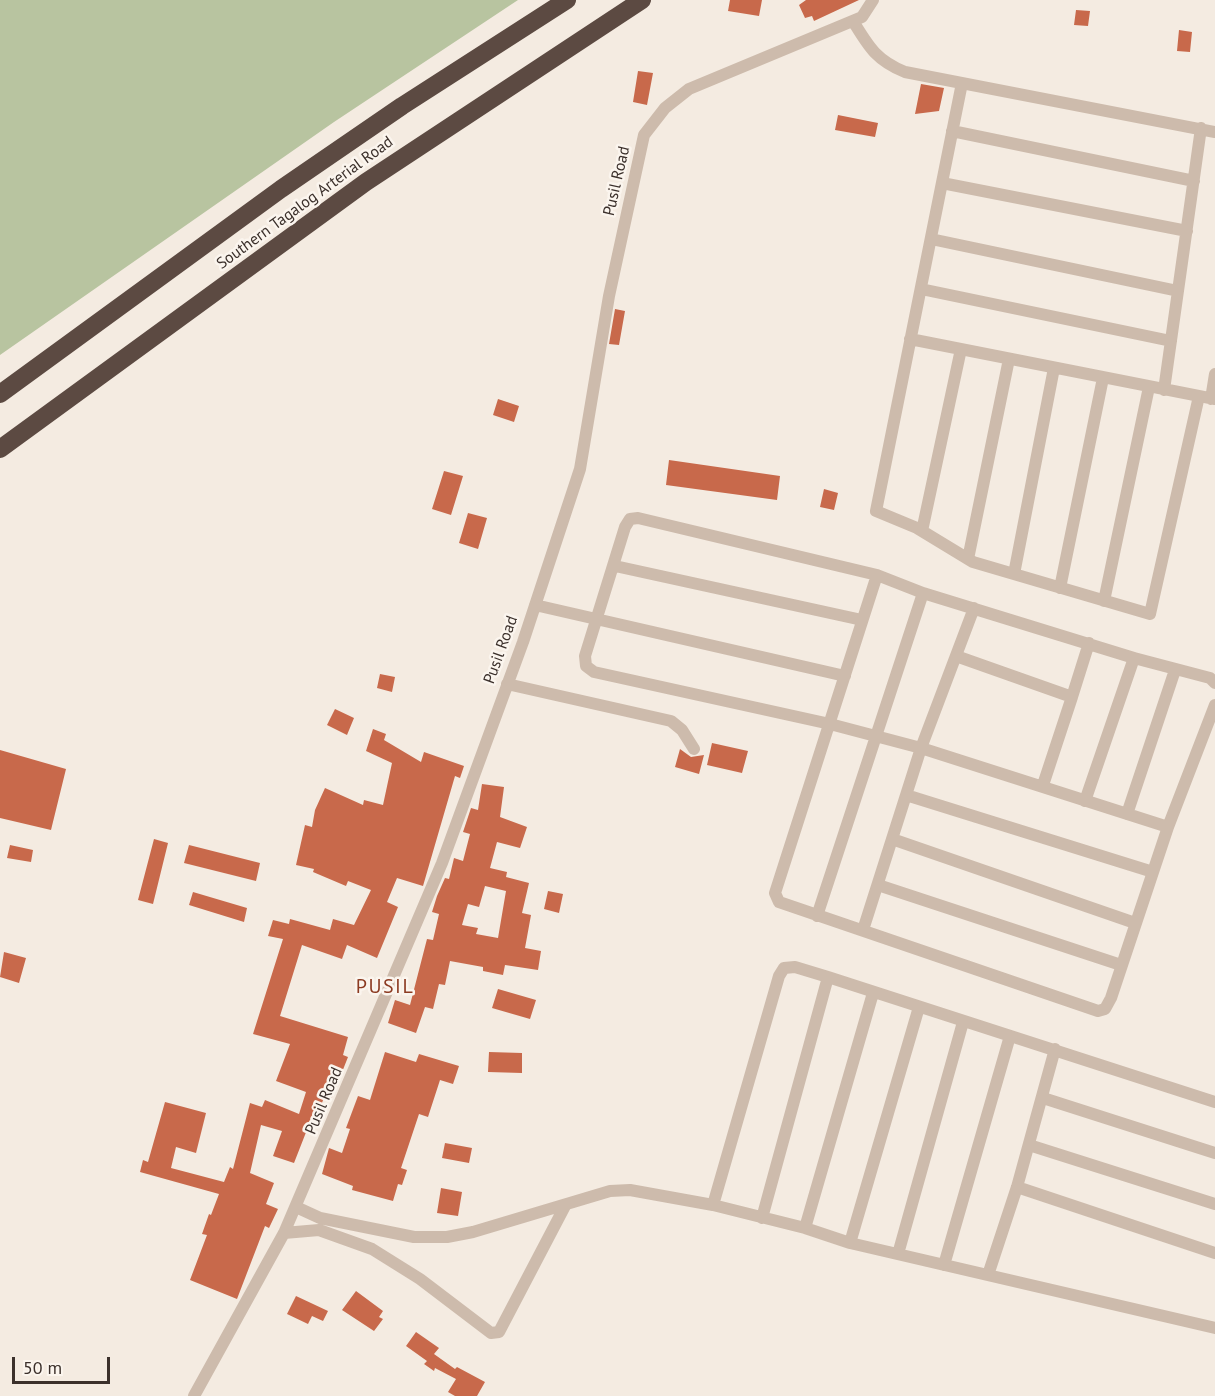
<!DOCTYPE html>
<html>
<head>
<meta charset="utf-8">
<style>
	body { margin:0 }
	#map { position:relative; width:1215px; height:1396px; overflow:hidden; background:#f4ebe1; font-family:"PT Sans",sans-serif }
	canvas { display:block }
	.scale { position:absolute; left:12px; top:1357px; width:98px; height:27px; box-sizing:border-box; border:3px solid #3b302b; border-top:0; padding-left:8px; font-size:18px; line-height:21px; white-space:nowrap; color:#3b302b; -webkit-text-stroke:4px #fbf5ee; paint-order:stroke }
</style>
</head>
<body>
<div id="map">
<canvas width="1215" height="1396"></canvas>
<div class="scale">50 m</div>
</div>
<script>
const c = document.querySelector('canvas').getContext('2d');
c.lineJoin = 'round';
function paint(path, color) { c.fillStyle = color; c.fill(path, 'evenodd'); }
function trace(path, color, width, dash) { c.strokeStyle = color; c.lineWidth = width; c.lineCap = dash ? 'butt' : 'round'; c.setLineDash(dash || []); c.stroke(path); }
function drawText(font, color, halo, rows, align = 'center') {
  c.font = font + ' "PT Sans",sans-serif'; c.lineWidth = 5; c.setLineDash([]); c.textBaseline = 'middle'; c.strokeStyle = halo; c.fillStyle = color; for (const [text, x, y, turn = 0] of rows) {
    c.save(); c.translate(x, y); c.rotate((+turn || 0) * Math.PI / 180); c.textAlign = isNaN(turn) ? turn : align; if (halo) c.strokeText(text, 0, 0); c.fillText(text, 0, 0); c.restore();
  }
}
const green = new Path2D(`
	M0 0H518L334 122 0 355Z`);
const building = new Path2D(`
	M730 0H762L759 16 728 11Z
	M806 0H859L814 21 812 16 805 18 799 5Z
	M1076 10 1090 11 1088 26 1074 25Z
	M1179 30 1192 32 1190 52 1177 51Z
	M638 71 653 73 647 105 633 102Z
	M921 84 944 88 939 111 915 114Z
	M838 115 878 123 875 137 835 130Z
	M615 309 625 311 619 345 609 344Z
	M498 399 519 406 514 422 493 415Z
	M669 460 780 476 777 500 666 485Z
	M444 471 463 476 451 515 432 509Z
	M824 489 838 493 834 510 820 507Z
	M468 513 487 518 478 549 459 543Z
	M380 674 395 677 392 692 377 688Z
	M335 709 354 718 347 735 327 725Z
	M373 729 386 734 384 740 421 762 424 752 464 766 460 778 455 776 423 886 397 878 387 902 398 907 377 958 347 945 342 959 302 945 280 1016 348 1037 343 1055 348 1057 331 1100 324 1097 317 1118 312 1117 294 1163 273 1156 282 1131 261 1125 250 1173 274 1183 266 1204 278 1209 269 1228 265 1226 237 1299 190 1280 207 1235 202 1234 209 1214 211 1215 219 1194 140 1172 143 1160 148 1162 165 1102 206 1113 196 1153 176 1147 171 1168 224 1182 230 1167 233 1169 250 1103 262 1107 265 1100 299 1114 306 1092 276 1081 290 1044 253 1034 283 939 268 936 273 920 289 924 290 919 330 930 333 919 354 925 371 890 348 881 346 886 313 872 314 869 296 865 305 825 312 827 315 810 325 788 363 805 364 800 383 805 392 763 366 751Z
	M712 743 748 751 742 773 707 765Z
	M680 749 691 757 704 755 699 774 675 767Z
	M0 750 66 769 51 830 0 818Z
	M482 784 504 787 500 817 527 827 520 848 497 842 490 868 507 872 506 877 529 883 522 913 531 915 525 948 541 951 538 970 505 965 503 975 483 971V967L450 961 445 985 439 984 433 1009 425 1007 416 1033 388 1023 395 1000 410 1005 427 939 433 940 439 914 432 912 437 896 445 878 449 879 454 858 463 861 470 834 463 832 471 808 478 810ZM485 886 506 891 498 938 476 934 478 928 462 925 468 904 479 907Z
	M154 839 168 843 153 904 138 900Z
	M10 845 33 850 31 862 7 858Z
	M189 845 260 863 256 881 184 863Z
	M548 891 563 894 559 913 544 909Z
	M193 892 247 908 244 922 189 905Z
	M4 952 26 958 19 983 0 977Z
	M498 989 536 1000 530 1019 492 1008Z
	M385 1052 416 1062 419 1054 459 1066 453 1084 440 1080 428 1117 419 1114 401 1168 407 1170 402 1185 398 1184 393 1201 352 1190 353 1186 322 1174 329 1148 342 1153 350 1129 346 1128 358 1096 370 1100Z
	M489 1052 522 1053V1073L488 1072Z
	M445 1143 472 1148 469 1163 442 1158Z
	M441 1188 462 1192 458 1216 437 1213Z
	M356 1291 383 1311 379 1317 383 1319 374 1331 342 1310Z
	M296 1296 328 1311 323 1321 312 1316 308 1324 287 1314Z
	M416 1332 439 1348 434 1354 455 1369 457 1367 485 1382 477 1396H455L448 1392 456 1379 435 1368 434 1371 424 1364 427 1361 406 1346Z`);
const street = new Path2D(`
	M853 21C869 47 876 60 905 72L1215 132
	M962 83 876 511 917 528 973 562 1150 614 1199 396
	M952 131 1194 181
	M942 183 1187 231
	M931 239 1178 291
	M921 289 1171 341
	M910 339 1215 399
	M1164 390 1201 128
	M1211 399 1215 374
	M922 531 961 349
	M968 559 1009 359
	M615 566 862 620
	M1014 574 1054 368
	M877 575 775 893 779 902 1098 1011 1105 1009 1111 998 1168 827
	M1060 588 1103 378
	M1104 601 1149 387
	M535 605 845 676
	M956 656 1072 697 1089 643
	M1215 683 1210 678 1134 658 923 593 877 575 638 518 630 519 625 527 585 656 586 666 594 672 830 724 921 748 1168 827 1215 705
	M507 684 671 721 682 730 694 749
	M1043 785 1072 697
	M906 795 1153 872
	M1085 801 1134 658
	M1127 814 1175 670
	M892 839 1135 923
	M878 885 1121 965
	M817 916 923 593
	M863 930 921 748 974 608
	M1043 1098 1215 1153
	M1029 1145 1215 1204
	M1017 1187 1215 1253
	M713 1205 779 976 784 968 795 967 828 977 1215 1102
	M296 1207 320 1218 414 1237H447L473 1232 610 1191 630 1190 713 1205 805 1228 850 1243 1215 1328
	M762 1218 828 977
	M805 1228 873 993
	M284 1233 319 1230 372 1249 420 1279 491 1333 499 1332 565 1206
	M850 1243 919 1007
	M898 1254 963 1022
	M944 1265 1010 1036
	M988 1275 1017 1187 1055 1049
	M194 1396 284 1233 442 863 523 642 580 469 609 296 644 135 665 108 689 89 862 17 873 0`);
const highway = new Path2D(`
	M0 394 281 189 402 106 567 0
	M0 449 366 182 642 0`);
const streetNames = [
	["Pusil Road",617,181,-77],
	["Southern Tagalog Arterial Road",305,203,-36],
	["Pusil Road",501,650,-70],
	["Pusil Road",324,1101,-67]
];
const quarterNames = [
	["PUSIL",385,987]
];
paint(green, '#b8c4a0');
paint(building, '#c8694b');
trace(street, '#cdbbac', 12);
trace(highway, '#5c4a42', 18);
drawText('16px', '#3b302b', '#fbf5ee', streetNames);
c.letterSpacing = '1.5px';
drawText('20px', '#8c3b22', '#fbf5ee', quarterNames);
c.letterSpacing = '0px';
</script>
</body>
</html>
